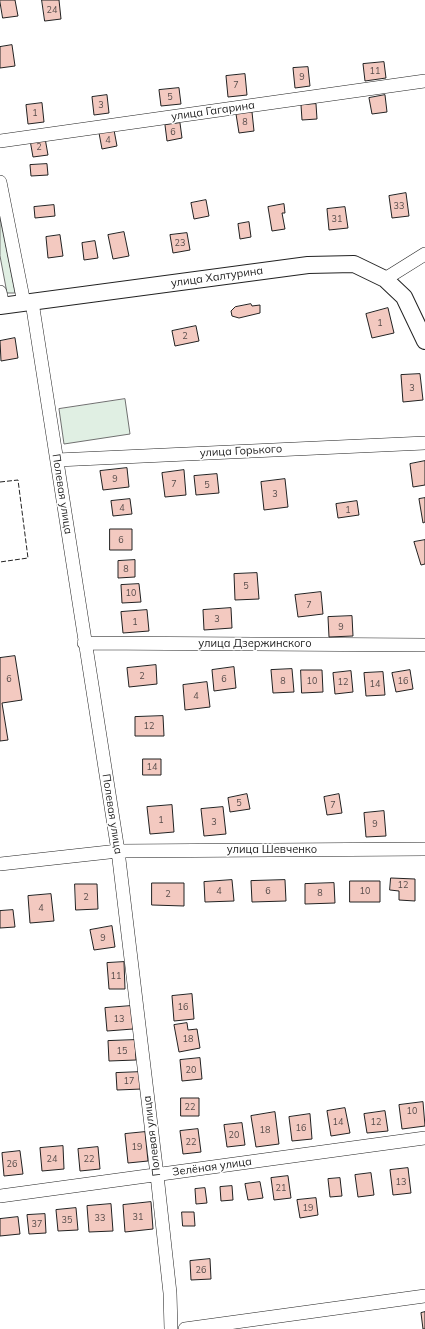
<!DOCTYPE html>
<html>
<head>
<meta charset="utf-8">
<style>
	body { margin:0 }
	canvas { display:block; background:#fff }
</style>
</head>
<body>
<canvas width="425" height="1329"></canvas>
<script>
const c = document.querySelector('canvas').getContext('2d');
c.lineJoin = 'round';
function paint(path, color) { c.fillStyle = color; c.fill(path, 'evenodd'); }
function trace(path, color, width, dash) { c.strokeStyle = color; c.lineWidth = width; c.lineCap = dash ? 'butt' : 'round'; c.setLineDash(dash || []); c.stroke(path); }
function drawText(font, color, halo, rows, align = 'center') {
  c.font = font + ' Mulish,sans-serif'; c.lineWidth = 3; c.setLineDash([]); c.textBaseline = 'middle'; c.strokeStyle = halo; c.fillStyle = color; for (const [text, x, y, turn = 0] of rows) {
    c.save(); c.translate(x, y); c.rotate((+turn || 0) * Math.PI / 180); c.textAlign = isNaN(turn) ? turn : align; if (halo) c.strokeText(text, 0, 0); c.fillText(text, 0, 0); c.restore();
  }
}
const green = new Path2D(`
	M0 218 15 293H7L0 256Z
	M125 399 130 434 64 444 59 409Z`);
const building = new Path2D(`
	M0 0H15L18 16 3 18Z
	M42 0H59L61 19 45 21Z
	M12 45 15 66 0 68V47Z
	M384 62 386 78 365 81 363 64Z
	M308 67 310 86 295 88 293 68Z
	M245 74 247 95 228 97 226 76Z
	M179 88 181 104 161 106 159 90Z
	M107 95 109 113 94 115 92 97Z
	M385 95 387 112 372 114 369 98Z
	M42 103 44 122 28 124 26 105Z
	M316 104 317 119 302 120 301 105Z
	M252 112 254 131 239 133 236 114Z
	M180 123 182 138 167 141 165 125Z
	M114 130 117 146 102 149 99 133Z
	M45 138 48 155 33 157 30 140Z
	M47 164 48 175 31 176 30 165Z
	M406 193 409 216 392 218 389 196Z
	M206 200 209 216 194 219 191 203Z
	M284 204 285 213H282L285 229 272 231 268 207Z
	M54 205 55 216 35 218 34 207Z
	M345 207 348 228 329 230 327 209Z
	M249 222 251 237 240 239 238 224Z
	M124 232 129 256 113 259 108 235Z
	M187 233 190 250 173 253 170 235Z
	M60 235 63 256 48 258 46 237Z
	M95 241 98 258 84 260 82 243Z
	M251 304 252 306 260 305V313L239 318 232 316 231 311 235 307Z
	M388 308 394 333 372 338 366 314Z
	M196 326 199 341 175 346 172 331Z
	M15 338 18 358 1 361 0 341Z
	M420 374 423 400 403 402 401 375Z
	M425 461V485L413 487 410 464Z
	M127 468 129 487 103 490 100 471Z
	M184 470 186 495 165 497 162 473Z
	M217 474 219 493 196 495 194 476Z
	M285 479 288 507 264 510 261 482Z
	M425 498V522L423 523 419 499Z
	M130 499 132 514 113 516 111 501Z
	M357 501 359 515 338 518 336 504Z
	M110 529H132V550H110Z
	M425 540V564L421 565 414 542Z
	M135 560V577L118 578V561Z
	M257 573 259 599 235 600 234 574Z
	M139 584 141 602 122 603 121 585Z
	M321 592 323 614 298 617 295 595Z
	M231 608 232 628 204 630 203 610Z
	M147 610 149 631 123 633 121 612Z
	M352 616 353 636 329 637 328 617Z
	M15 656 22 700 2 703 8 740 0 741V658Z
	M156 665 157 684 129 687 127 668Z
	M234 667 236 688 214 691 212 670Z
	M292 669 294 692 273 693 271 670Z
	M301 670H322L323 692 302 693Z
	M410 670 413 689 396 692 392 673Z
	M351 671 353 692 335 694 333 673Z
	M383 672 385 695 366 696 364 673Z
	M207 682 210 707 185 710 183 685Z
	M163 716 164 736H135V717Z
	M143 759H161V775H143Z
	M247 794 250 809 230 812 228 798Z
	M339 794 342 813 327 815 324 797Z
	M172 805 174 832 150 834 147 807Z
	M223 807 226 834 204 836 201 809Z
	M384 811 386 836 366 837 364 813Z
	M391 878 415 879V901L399 900V891L390 890Z
	M232 880 234 901 205 902 204 882Z
	M285 880 286 901 252 902 251 881Z
	M350 881H380V902H350Z
	M152 883H184V906L152 905Z
	M334 883 335 903 305 904V884Z
	M75 884H97L98 909 76 910Z
	M51 894 54 921 30 923 28 896Z
	M13 910 15 927 0 928V911Z
	M112 926 115 947 94 950 90 930Z
	M124 962 125 989H109L107 963Z
	M192 994 194 1019 174 1021 172 996Z
	M131 1006 133 1029 107 1031 105 1008Z
	M187 1023 188 1030 197 1029 200 1048 179 1052 174 1025Z
	M135 1040 136 1060 109 1061 108 1041Z
	M200 1058 202 1079 182 1081 180 1060Z
	M141 1072 142 1089 117 1090 116 1073Z
	M181 1098H199V1116H181Z
	M423 1102 425 1126 402 1129 399 1105Z
	M345 1108 350 1133 331 1136 327 1111Z
	M385 1111 388 1131 367 1133 364 1114Z
	M275 1112 279 1144 256 1147 251 1116Z
	M310 1114 312 1139 292 1141 289 1117Z
	M242 1123 245 1145 227 1147 224 1125Z
	M198 1129 201 1152 183 1154 180 1131Z
	M145 1132 148 1161 128 1163 125 1134Z
	M63 1146 64 1169 42 1171 40 1148Z
	M98 1147 100 1169 80 1171 78 1149Z
	M20 1151 23 1174 4 1176 2 1153Z
	M408 1168 411 1193 393 1195 390 1170Z
	M371 1173 374 1195 358 1197 355 1175Z
	M288 1176 291 1198 274 1200 271 1178Z
	M340 1178 342 1196 330 1197 328 1179Z
	M260 1182 263 1198 248 1200 245 1184Z
	M232 1186 233 1200 221 1201 220 1187Z
	M205 1188 207 1203 196 1204 195 1189Z
	M316 1198 318 1215 300 1218 297 1200Z
	M151 1202 153 1229 125 1232 123 1205Z
	M111 1204 113 1231 89 1232 87 1206Z
	M76 1208 78 1230 58 1231 56 1210Z
	M182 1212H194L195 1226H183Z
	M45 1214 46 1233 29 1234 27 1215Z
	M18 1217 20 1234 0 1236V1219Z
	M210 1259 211 1279 191 1280 190 1261Z
	M425 1312V1329H423L421 1313Z`);
const minor = new Path2D(`
	M0 141 425 81
	M0 182 24 303
	M385 279 425 254
	M0 292 3 306
	M32 302 118 851 157 1175 170 1293 171 1329
	M57 460 425 443
	M84 643 425 645
	M0 864 118 851 425 849
	M0 1196 425 1138
	M185 1329 425 1296`);
const major = new Path2D(`
	M0 306 308 265 354 264 385 279 404 297 425 341`);
const fence = new Path2D(`
	M0 482 18 480 28 558 0 562`);
const numberNames = [
	["24",52,10],
	["11",375,71],
	["9",302,77],
	["7",236,85],
	["5",170,97],
	["3",101,105],
	["1",35,113],
	["8",245,122],
	["6",173,132],
	["4",108,140],
	["2",39,147],
	["33",399,206],
	["31",337,219],
	["23",180,243],
	["1",380,323],
	["2",185,336],
	["3",412,388],
	["9",115,479],
	["7",174,484],
	["5",207,485],
	["3",275,494],
	["4",122,508],
	["1",348,510],
	["6",121,540],
	["8",126,569],
	["5",246,586],
	["10",131,593],
	["7",309,605],
	["3",217,619],
	["1",135,622],
	["9",341,627],
	["2",142,676],
	["6",9,679],
	["6",224,679],
	["8",283,681],
	["10",312,681],
	["16",403,681],
	["12",343,682],
	["14",375,684],
	["4",196,696],
	["12",149,726],
	["14",152,767],
	["5",239,803],
	["7",333,805],
	["1",161,820],
	["3",214,822],
	["9",375,824],
	["12",403,885],
	["4",219,891],
	["6",268,891],
	["10",365,891],
	["8",320,893],
	["2",168,894],
	["2",86,897],
	["4",41,908],
	["9",103,938],
	["11",116,976],
	["16",183,1007],
	["13",119,1019],
	["18",188,1039],
	["15",122,1051],
	["20",191,1070],
	["17",129,1081],
	["22",190,1107],
	["10",412,1111],
	["14",338,1122],
	["12",376,1122],
	["16",301,1128],
	["18",265,1130],
	["20",234,1135],
	["22",191,1142],
	["19",137,1147],
	["24",52,1159],
	["22",89,1159],
	["26",12,1164],
	["13",401,1182],
	["21",281,1188],
	["19",308,1208],
	["31",138,1217],
	["33",100,1218],
	["35",67,1220],
	["37",37,1224],
	["26",201,1270]
];
const streetNames = [
	["улица Гагарина",213,111,-8],
	["улица Халтурина",217,277,-8],
	["улица Горького",241,451,-3],
	["Полевая улица",62,494,81],
	["улица Дзержинского",255,644],
	["Полевая улица",112,814,81],
	["улица Шевченко",272,850],
	["Полевая улица",152,1136,-97],
	["Зелёная улица",212,1167,-8]
];
paint(green, '#e0efe3');
trace(green, '#6f6f6f', 1);
paint(building, '#f3c9c0');
trace(building, '#222', 1);
trace(minor, '#222', 14);
trace(major, '#222', 18);
trace(minor, '#fff', 13);
trace(major, '#fff', 16);
trace(fence, '#222', 1, [5, 2]);
drawText('9px', '#564c4a', null, numberNames);
drawText('11px', '#222', '#fff', streetNames);
</script>
</body>
</html>
